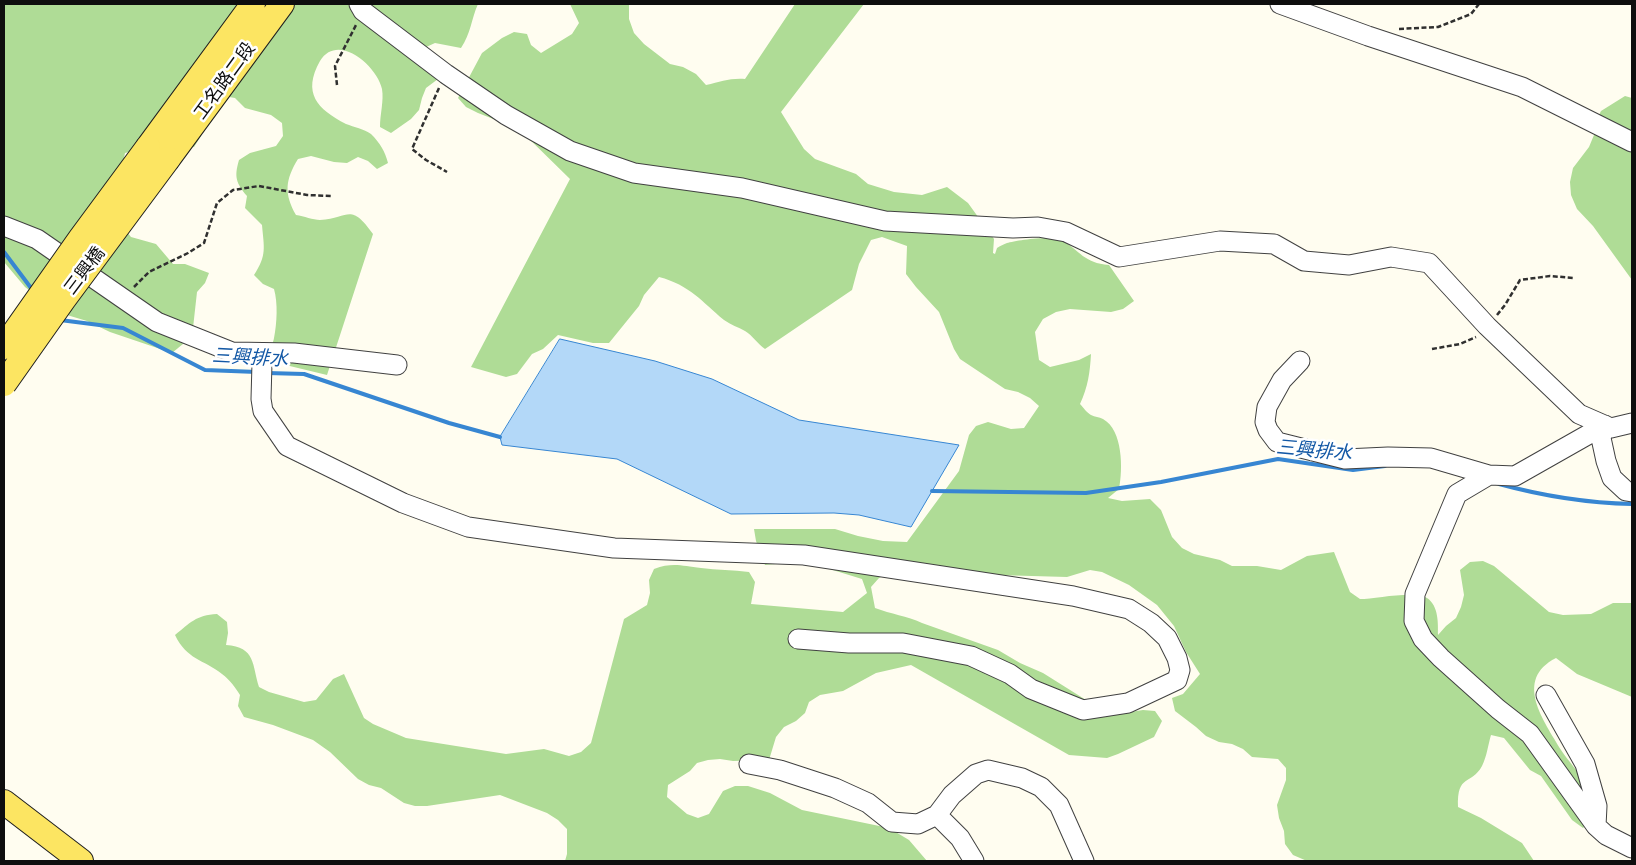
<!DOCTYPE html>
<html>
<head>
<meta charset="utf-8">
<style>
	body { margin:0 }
	#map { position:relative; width:1636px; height:865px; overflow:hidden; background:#fffdf0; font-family:Lora,serif }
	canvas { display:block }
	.frame { position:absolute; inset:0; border:5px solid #0e0e0e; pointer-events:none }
</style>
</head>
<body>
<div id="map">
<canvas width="1636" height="865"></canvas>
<div class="frame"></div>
</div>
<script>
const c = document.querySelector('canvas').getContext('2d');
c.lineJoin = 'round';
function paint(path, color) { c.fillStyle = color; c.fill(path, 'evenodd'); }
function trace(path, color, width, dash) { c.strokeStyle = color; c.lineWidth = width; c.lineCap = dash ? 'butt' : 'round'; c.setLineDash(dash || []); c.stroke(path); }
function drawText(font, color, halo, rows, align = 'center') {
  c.font = font + ' Lora,"Noto Sans TC",serif'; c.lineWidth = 5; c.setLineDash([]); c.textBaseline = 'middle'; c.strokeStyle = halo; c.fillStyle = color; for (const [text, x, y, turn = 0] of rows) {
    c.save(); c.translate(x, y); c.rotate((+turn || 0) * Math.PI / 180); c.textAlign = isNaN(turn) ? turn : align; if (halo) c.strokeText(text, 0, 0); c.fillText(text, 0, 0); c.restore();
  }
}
const forest = new Path2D(`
	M4 4H478C471 20 471 33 461 48L435 43 424 48 446 73 426 88 422 98 419 110 411 119 391 133 380 127C380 114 384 101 382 89 377 66 338 32 320 61 302 93 317 109 346 124 354 127 364 129 371 134 380 143 385 151 388 163L377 169 368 161 358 157 347 163 334 162 311 156 298 159C285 180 284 194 296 215 304 216 313 220 320 220 350 218 350 202 373 234L327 375 269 361C267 348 272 349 274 338 277 323 278 303 274 289L263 284 254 275C267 255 264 248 262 225L245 208 247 196C236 183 234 177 239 160L250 153 276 146 283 136 282 123 271 115 245 108 235 98 223 96 204 125 201 136 194 147C171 151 147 146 125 153L123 163V227L131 237 156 244 173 264H185L209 273 205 283 197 292 193 328 189 339 172 353 110 332 87 321 57 312 25 287 4 262Z
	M570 4H629V19L634 33 644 44 670 64 683 67 696 74 706 85C721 82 729 78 745 79L795 4H864L781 112 804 149 815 159 856 174 868 184 894 192 922 195 947 187 968 203 994 239 993 253 995 254 997 248C1000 246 1004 244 1007 243 1016 240 1054 235 1062 240 1080 251 1084 263 1109 265L1134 301 1123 309 1111 312 1070 309 1056 312 1043 319 1035 332 1039 360 1050 367 1079 360 1091 354C1090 372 1088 387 1080 404 1083 407 1087 413 1091 415 1095 417 1099 417 1103 419 1123 430 1123 469 1119 489L1108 498 1122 501 1150 499 1161 510 1172 537 1182 548 1194 554 1220 560 1232 566H1257L1281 570 1307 556 1334 552 1350 592 1360 599C1375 599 1415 590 1427 598 1439 606 1438 624 1438 635L1446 626 1456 618 1461 607 1464 595 1460 570 1470 562 1483 561 1494 566 1549 612 1563 615 1591 614 1613 603H1632V697L1577 674 1556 658C1513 680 1544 721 1561 750 1568 761 1578 770 1583 782 1588 794 1589 808 1592 820L1583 828 1572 820 1541 776 1530 770 1504 738 1491 735C1488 745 1487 756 1482 766 1471 786 1457 773 1458 807L1481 818 1522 843 1534 861H1307L1293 855 1285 844 1284 831 1279 818 1277 805 1286 780V768L1278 759 1252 757 1243 749 1232 744 1219 742 1206 736 1196 727 1175 711 1172 698 1183 694 1200 674 1186 652 1174 626 1157 605 1129 585 1102 572 1090 570 1067 577 891 572 879 578 871 587 875 608C891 614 907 616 922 623L998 650 1020 663 1043 673 1086 700 1106 716 1143 710 1155 711 1162 721 1154 737 1118 754 1107 758 1069 755 911 665 876 673 843 691 820 695 809 702 805 713 796 721 784 727 776 737 769 760 733 761 720 759 708 760 697 763 690 771 668 785 667 797 687 814 698 818 709 814 723 791 735 786H748L770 793 802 810 889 828 909 840 927 861H565L567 854V829L558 820 547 813 500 795 427 806H415L404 803 381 788 369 785 358 779 330 752 313 740 273 725 244 717 238 706 240 695C235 687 230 680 222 674 203 659 187 660 175 635 190 623 196 615 217 614L227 622 228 633 226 645C256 647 252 665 259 687L269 692 304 702 316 700 333 679 344 674 364 718 373 724 406 738 506 754 544 749 569 756 581 752 591 743 624 619 647 605 650 593 649 580 654 569C673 562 682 566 701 568 717 570 733 570 749 572L755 582 751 604 843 612 867 593 862 579 823 567 799 562 765 565 756 541 754 529H835L858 536 883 541 907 542 959 471 969 435 976 426 988 422 1011 429 1024 428 1039 406 1030 398 1018 392 1005 389 960 359 954 349 939 312 916 287 906 274 907 246 882 237 871 240 859 264 852 290 765 349C758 344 752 335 745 331 738 327 731 325 724 320 702 302 690 285 659 277L644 295 639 306 609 343H593L558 335 543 349 532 354 517 374 506 377 471 367 570 179 519 129 478 113 466 107 458 98 482 53 502 38 514 32 527 34 531 45 541 53 572 34 579 23Z
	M1625 96 1632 98V280L1593 226 1577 209 1571 195 1570 182 1573 168 1589 147 1594 135 1595 123 1601 111Z`);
const water = new Path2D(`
	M560 339 655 361 712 379 799 420 959 445 911 527 859 515 834 513 731 514 617 459 502 445 500 437Z`);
const stream = new Path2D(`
	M4 252 34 292
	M60 320 123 328 205 370 257 372
	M267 373 304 374 449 423 500 437
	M1499 484C1543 496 1587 503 1632 504
	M932 491 1086 493 1161 482 1278 459 1353 470 1385 466`);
const path = new Path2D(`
	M1399 29 1438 27 1471 14 1479 4
	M337 85 335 66 356 25
	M439 88 412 149 426 160 447 172
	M134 287 149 272 188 253 204 243 217 203 233 190 259 186 307 195 331 196
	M1497 315 1505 305 1520 280 1550 276 1574 278
	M1432 349 1460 344 1476 337`);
const minor = new Path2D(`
	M359 4 363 11 446 74 506 115 570 151 634 173 742 188 885 221 1013 228 1038 227 1066 232 1119 257 1220 241 1274 244 1304 261 1349 265 1391 257 1429 263 1487 326 1579 414 1611 428 1632 423
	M1280 4 1368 36 1522 87 1632 142
	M4 226 37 239 157 322 232 352 294 353 397 365
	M257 353 262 363 261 399 263 411 287 446 403 503 468 527 614 548 804 555 1073 596 1129 609 1151 623 1167 638 1177 658 1180 670 1177 680 1128 703 1083 710 1031 689 1010 674 971 656 903 643H849L798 639
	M1300 361 1282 380 1267 407 1265 422 1268 430 1277 442 1345 459 1388 457 1431 458 1489 475 1515 476 1605 425
	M1605 425 1601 438 1606 461 1612 478 1626 491 1632 492
	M1489 475 1457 494 1415 594 1414 621 1423 639 1441 658 1498 709 1530 734 1596 826 1606 835 1632 848
	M1546 695 1585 764 1597 806 1596 826
	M749 764 780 770 835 788 868 803 892 822 918 824 937 815 952 795 976 774 988 770 1022 778 1041 787 1059 805 1084 861
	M937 815 960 838 974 861`);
const major = new Path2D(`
	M148 147 253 4
	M168 159 282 4
	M4 802 81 861`);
const majorBridge = new Path2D(`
	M4 347 80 239 148 147
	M4 384 64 299 168 159`);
const streetNames = [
	["工名路二段",225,81,-54],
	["三興橋",85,271,-53]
];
const waterNames = [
	["三興排水",250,358,3],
	["三興排水",1314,451,5]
];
paint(forest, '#afdc96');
paint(water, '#b3d8f8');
trace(water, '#3786d2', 1);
trace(stream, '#3786d2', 4);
trace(minor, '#414141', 21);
trace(major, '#1f1f1f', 26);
trace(path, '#303030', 2.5, [5, 2.5]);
trace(minor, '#fff', 19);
trace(major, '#fce562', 24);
trace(majorBridge, '#1f1f1f', 26, []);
trace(majorBridge, '#fce562', 24);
drawText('18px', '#0e0e0e', '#fff', streetNames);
drawText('italic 19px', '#1358a5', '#fff', waterNames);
</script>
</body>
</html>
